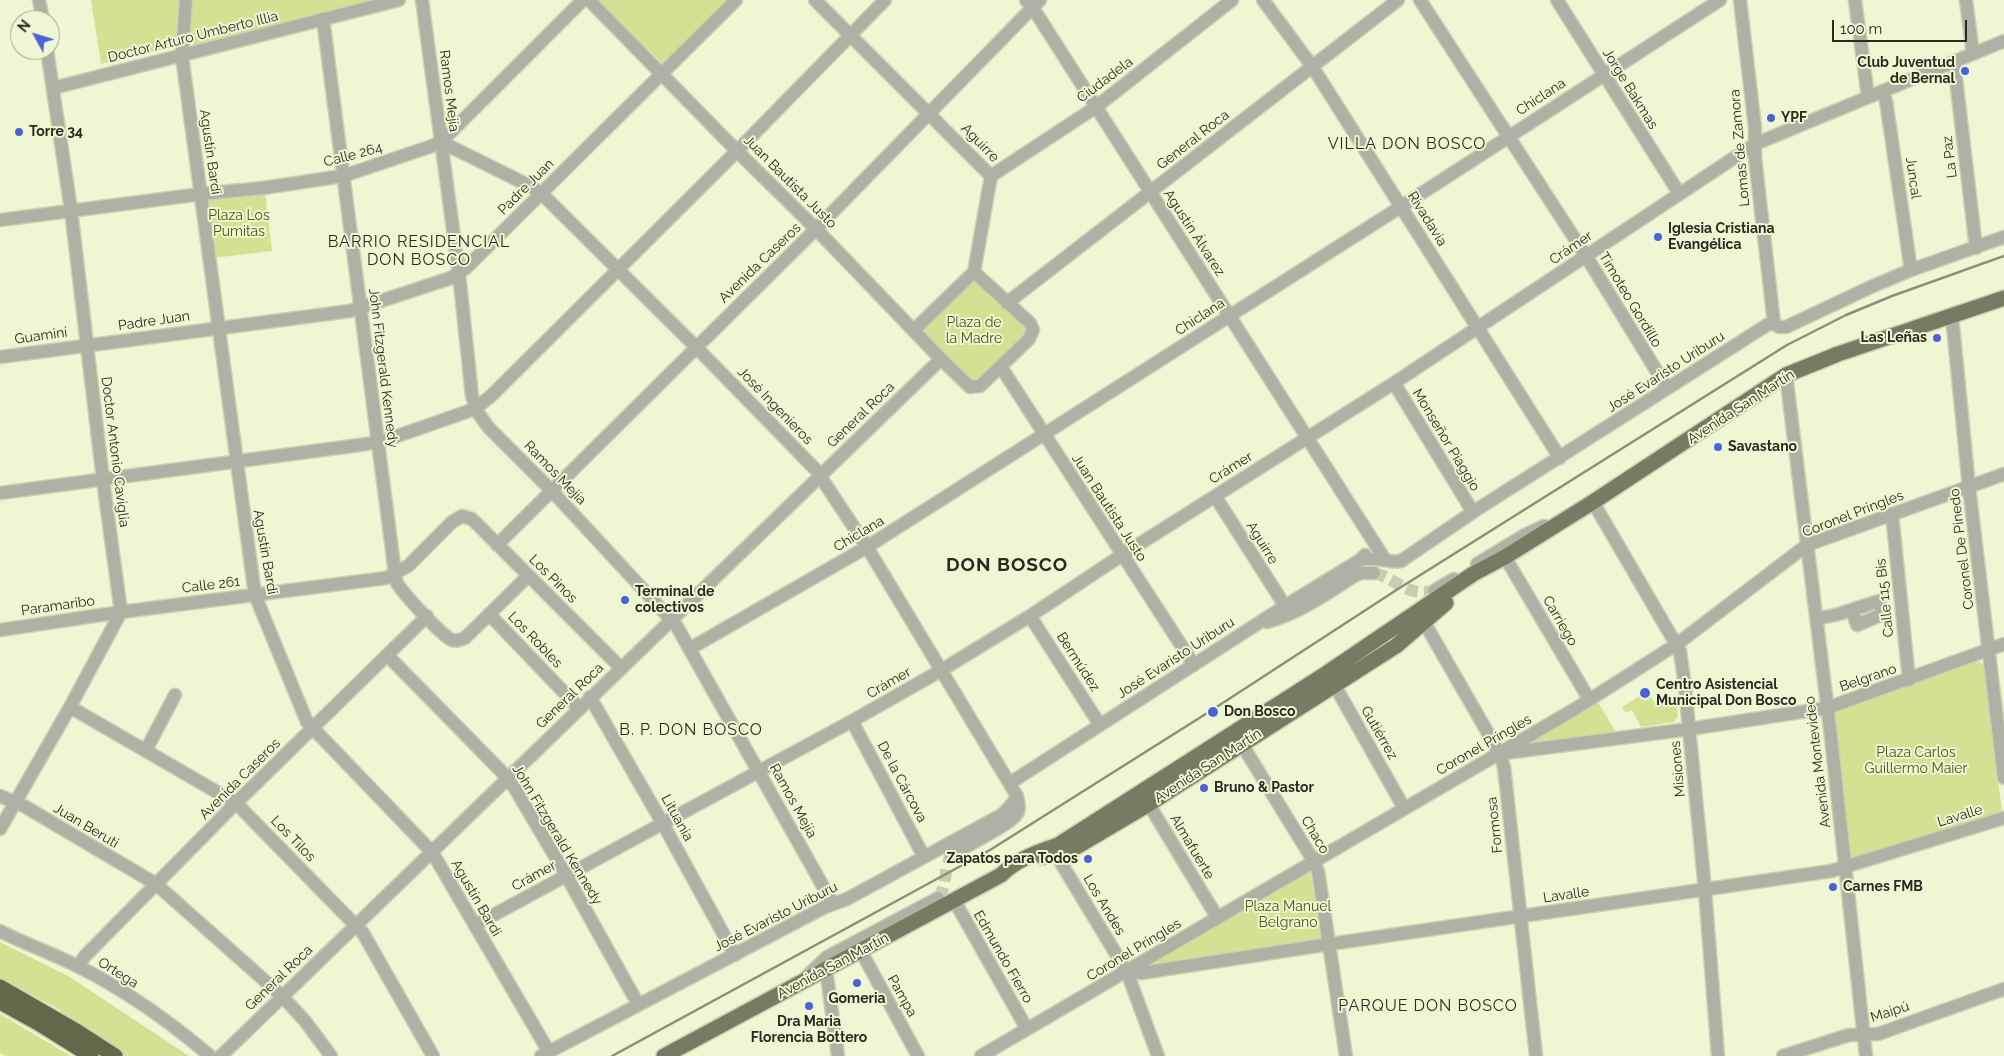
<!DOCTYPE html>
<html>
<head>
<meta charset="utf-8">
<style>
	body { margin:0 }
	#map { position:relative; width:2004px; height:1056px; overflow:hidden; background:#eff6d4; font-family:Raleway,sans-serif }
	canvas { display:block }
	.north { position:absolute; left:10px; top:10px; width:50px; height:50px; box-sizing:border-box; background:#eff6d4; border:1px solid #a0a58b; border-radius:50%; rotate:309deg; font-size:14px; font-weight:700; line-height:20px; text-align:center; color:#292b1e }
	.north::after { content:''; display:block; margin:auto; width:18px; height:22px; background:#4864d8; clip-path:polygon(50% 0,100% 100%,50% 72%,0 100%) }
	.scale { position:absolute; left:1832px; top:20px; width:135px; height:22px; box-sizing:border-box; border:2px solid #292b1e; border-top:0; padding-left:6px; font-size:15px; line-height:18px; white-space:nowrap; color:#292b1e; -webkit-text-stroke:4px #eff6d4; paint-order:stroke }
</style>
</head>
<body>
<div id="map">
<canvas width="2004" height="1056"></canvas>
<div class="north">N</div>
<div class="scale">100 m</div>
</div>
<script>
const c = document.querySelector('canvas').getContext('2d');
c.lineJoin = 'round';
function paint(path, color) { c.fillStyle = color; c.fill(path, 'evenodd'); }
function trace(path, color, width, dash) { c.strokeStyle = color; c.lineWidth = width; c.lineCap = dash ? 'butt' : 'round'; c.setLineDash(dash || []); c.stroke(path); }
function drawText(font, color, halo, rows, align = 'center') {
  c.font = font + ' Raleway,sans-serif'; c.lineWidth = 4; c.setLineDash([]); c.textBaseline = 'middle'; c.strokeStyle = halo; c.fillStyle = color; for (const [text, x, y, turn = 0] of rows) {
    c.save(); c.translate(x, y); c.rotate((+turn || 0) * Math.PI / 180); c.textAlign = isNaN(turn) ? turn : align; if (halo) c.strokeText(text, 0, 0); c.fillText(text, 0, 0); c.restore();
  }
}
const green = new Path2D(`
	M91 0H182L177 46 101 64Z
	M193 0H371L194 45 190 36Z
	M596 0H728L667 61 662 63Z
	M265 191 272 251 213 258 206 198Z
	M974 272 1033 330 975 387 914 330Z
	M1975 661 1981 662 1985 670 2002 812 1854 860 1848 859 1834 712Z
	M1647 691 1658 707 1676 697 1678 717 1674 722 1641 727 1632 710 1626 713 1622 707Z
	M1598 702 1617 734 1518 749Z
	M1309 867 1324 940 1156 965 1157 960Z
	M0 942 70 977 189 1056H125L55 1007 0 978Z
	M0 1014 71 1056H5L0 1053Z`);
const minorTunnel = new Path2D(`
	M1374 573C1399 579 1405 597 1434 591
	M938 898C948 886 943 869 951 857`);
const minor = new Path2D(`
	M39 0 43 20
	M186 0 182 56 255 595 307 722 432 852 549 1052
	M422 0 459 274 472 396 478 413 489 428 552 491 676 625 833 904
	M589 0 737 151 816 229 941 359 970 387 980 386 1029 339 1033 330 1030 323 974 272 991 176 815 0
	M1026 0 1033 8 1384 558
	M1263 0 1312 66 1560 458
	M1420 0 1586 256 1667 388
	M1557 0 1679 193
	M1740 0 1755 128V158L1774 323
	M1855 0 1868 97
	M1966 0 1973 54
	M323 19 396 581C401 592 439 632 450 639 455 642 460 640 465 638L528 576
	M1954 62 1976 248
	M53 88 399 0
	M1882 91 1886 101 1911 270
	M441 142 530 186 541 193 696 347 816 470 867 547 1017 796C1018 801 1020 806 1018 812 1012 825 966 844 951 857
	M991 176 1096 107 1232 0
	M0 220 201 194 263 188 343 176 432 146 441 142 583 0
	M1007 303 1398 0
	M1952 316 1969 487 2004 778
	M914 330 974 272
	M0 357 350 311 451 278 466 268 736 0
	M1001 367 1194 665
	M1786 375 1830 728 1866 1056
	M1394 383 1473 512
	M0 493 367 444 386 440 466 412 476 408 491 396 737 151 885 0
	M1215 496 1285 606
	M1593 502 1680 651 1685 687 1705 890 1718 1056
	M1892 514 1909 680
	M497 545 816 229 1040 0
	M1505 557 1589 699
	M1360 560C1377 555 1392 564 1401 561L1473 512 1767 325 1774 323 1779 327H1786L1873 286 1911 270 2004 237
	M1477 564 1525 535 1544 526
	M1434 591 1454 579
	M489 614 579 708
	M1420 615 1500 754 1504 767 1536 1056
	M1030 616 1100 725
	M1816 619 1839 614 1879 601 1883 614 1857 625 1852 610
	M1267 622C1300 613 1327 593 1356 575L1362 573H1374
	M0 630 121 612 386 578 408 566 452 522 462 516 472 519 621 668
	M691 648 867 547 1402 206 1720 0
	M387 655 500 770 514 787 566 875 638 1004
	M1330 677 1404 808
	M590 697 663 824 735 955
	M70 707 236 803 363 933 433 1056
	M852 721 924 857
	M1238 738 1313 860 1318 871 1346 1056
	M146 750 175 695
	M1505 753 1689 729 1827 708 2004 644
	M1010 783 1285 606 1360 560 1365 555
	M0 796 24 806 156 884 282 996 305 1021 331 1056
	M1145 798 1217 917
	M0 829 70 707 121 612 103 480 71 210 47 50
	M1055 853 1127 972 1158 1056
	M954 900 1027 1029
	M475 925 852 721 940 671 1030 616 1122 555 1394 383 1755 144 2004 41
	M0 931C25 944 52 953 77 966 121 987 173 1024 210 1056
	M861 951 918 1056
	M78 966 85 956 236 803 427 616
	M826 969 838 1056
	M1127 972 1141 973 1330 944 1831 871 2004 818
	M806 977 827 957 938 898
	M221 1056 941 359
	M541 1056 825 907 847 899 1003 814 1013 803 1017 796
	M981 1056 1575 709 1677 644 1807 545 2004 474
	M1783 1056 1849 1035 1878 1034 2004 989`);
const major = new Path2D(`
	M1043 857 1050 854 1066 853 1149 804 1396 646 1446 603
	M664 1056 1001 875C1016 860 1037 852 1058 845L1327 673 1473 574 1505 557 1593 502 1786 375 1838 354 2004 298`);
const highway = new Path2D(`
	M0 987 78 1032 115 1056
	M0 1002 38 1023 91 1056`);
const rail = new Path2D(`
	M612 1056 990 850 1212 710 1398 589 1787 345 1846 315 1892 296 2004 256`);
const markers = [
	[1965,71,5,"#4864d8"],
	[1771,118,5,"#4864d8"],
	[19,132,5,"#4864d8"],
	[1658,237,5,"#4864d8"],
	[1937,338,5,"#4864d8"],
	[1718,447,5,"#4864d8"],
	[625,600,5,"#4864d8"],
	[1645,693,6,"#4864d8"],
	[1213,712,6,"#4864d8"],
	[1204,788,5,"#4864d8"],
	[1088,859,5,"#4864d8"],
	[1833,887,5,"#4864d8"],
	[857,983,5,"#4864d8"],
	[809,1006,5,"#4864d8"]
];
const streetNames = [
	["Doctor Arturo Umberto Illia",193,37,-14],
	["Ciudadela",1105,80,-37],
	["Jorge Bakmas",1630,89,58],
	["Ramos Mejía",449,91,83],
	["Chiclana",1541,97,-33],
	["General Roca",1193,140,-38],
	["Aguirre",980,143,46],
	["Lomas de Zamora",1740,148,-95],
	["Agustín Bardi",210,152,82],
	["Calle 264",353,155,-15],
	["La Paz",1950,157,-97],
	["Juncal",1913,178,82],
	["Juan Bautista Justo",790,182,45],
	["Padre Juan",526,187,-45],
	["Rivadavia",1427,219,58],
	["Agustín Álvarez",1194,233,57],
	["Crámer",1571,248,-34],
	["Avenida Caseros",760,263,-44],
	["Timoteo Gordillo",1630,300,59],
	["Chiclana",1200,317,-33],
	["Padre Juan",154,321,-8],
	["Guaminí",41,336,-8],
	["John Fitzgerald Kennedy",383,368,83],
	["José Evaristo Uriburu",1666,372,-33],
	["José Ingenieros",775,406,46],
	["Avenida San Martín",1741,407,-33],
	["General Roca",861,415,-44],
	["Monseñor Piaggio",1446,440,59],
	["Doctor Antonio Caviglia",115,452,83],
	["Crámer",1231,468,-32],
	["Ramos Mejía",555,473,46],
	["Juan Bautista Justo",1109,508,57],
	["Coronel Pringles",1853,514,-21],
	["Chiclana",859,534,-31],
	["Aguirre",1262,543,58],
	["Coronel De Pinedo",1962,549,-97],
	["Agustín Bardi",265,552,80],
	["Los Pinos",553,579,45],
	["Calle 261",211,585,-7],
	["Calle 115 Bis",1885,598,-96],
	["Paramaribo",58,606,-8],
	["Carriego",1560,621,60],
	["Los Robles",535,640,46],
	["José Evaristo Uriburu",1176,658,-33],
	["Bermúdez",1078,662,57],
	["Belgrano",1868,678,-19],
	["Crámer",889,683,-30],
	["General Roca",570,696,-44],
	["Gutiérrez",1379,733,60],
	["Coronel Pringles",1484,745,-30],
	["Avenida Montevideo",1818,762,-97],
	["Avenida San Martín",1208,766,-33],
	["Misiones",1678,769,-95],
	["Avenida Caseros",240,779,-45],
	["De la Cárcova",902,782,62],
	["Ramos Mejía",793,801,61],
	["Lavalle",1960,816,-17],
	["Lituania",677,818,61],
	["Formosa",1495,825,-96],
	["Juan Beruti",86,826,31],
	["John Fitzgerald Kennedy",557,835,59],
	["Chaco",1315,835,59],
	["Los Tilos",293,839,46],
	["Almafuerte",1192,847,59],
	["Crámer",534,876,-29],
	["Lavalle",1566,895,-8],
	["Agustín Bardi",476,898,60],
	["Los Andes",1104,905,59],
	["José Evaristo Uriburu",776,917,-27],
	["Coronel Pringles",1134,950,-31],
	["Edmundo Fierro",1003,957,60],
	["Avenida San Martín",833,966,-28],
	["Ortega",118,973,32],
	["General Roca",279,978,-44],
	["Pampa",902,996,61],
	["Maipú",1890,1012,-18]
];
const poiNames = [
	["Club Juventud",1955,63,"right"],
	["de Bernal",1955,79,"right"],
	["YPF",1781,118],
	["Torre 34",29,132],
	["Iglesia Cristiana",1668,229],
	["Evangélica",1668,245],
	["Las Leñas",1927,338,"right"],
	["Savastano",1728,447],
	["Terminal de",635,592],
	["colectivos",635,608],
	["Centro Asistencial",1656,685],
	["Municipal Don Bosco",1656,701],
	["Don Bosco",1224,712],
	["Bruno & Pastor",1214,788],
	["Zapatos para Todos",1078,859,"right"],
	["Carnes FMB",1843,887],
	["Gomeria",857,999,"center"],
	["Dra Maria",809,1022,"center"],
	["Florencia Bottero",809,1038,"center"]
];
const parkNames = [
	["Plaza Los",239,216],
	["Pumitas",239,232],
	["Plaza de",974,323],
	["la Madre",974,339],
	["Plaza Carlos",1916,753],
	["Guillermo Maier",1916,769],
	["Plaza Manuel",1288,907],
	["Belgrano",1288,923]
];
const quarterNames = [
	["VILLA DON BOSCO",1407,144],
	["BARRIO RESIDENCIAL",419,242],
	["DON BOSCO",419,260],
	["B. P. DON BOSCO",691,730],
	["PARQUE DON BOSCO",1428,1006]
];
const districtNames = [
	["DON BOSCO",1007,565]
];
paint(green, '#d5e192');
trace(minorTunnel, '#c7cdb0', 12, [12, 6]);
trace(minor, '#cbd1b3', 15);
trace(major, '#cbd1b3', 18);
trace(highway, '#cbd1b3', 18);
trace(minor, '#aeb1a3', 12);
trace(major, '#777b62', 15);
trace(highway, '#63684b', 15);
trace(rail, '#8c9079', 2.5);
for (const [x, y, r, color] of markers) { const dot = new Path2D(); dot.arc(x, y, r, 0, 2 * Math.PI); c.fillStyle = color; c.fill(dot); trace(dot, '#eff6d4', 2); }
drawText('14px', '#292b1e', '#eff6d4', streetNames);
drawText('bold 14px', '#292b1e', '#eff6d4', poiNames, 'left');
drawText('14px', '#4e5512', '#eff6d4', parkNames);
c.letterSpacing = '1px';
drawText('16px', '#292b1e', '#eff6d4', quarterNames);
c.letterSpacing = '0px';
c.letterSpacing = '1px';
drawText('bold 19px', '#292b1e', '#eff6d4', districtNames);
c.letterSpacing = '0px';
</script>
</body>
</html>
